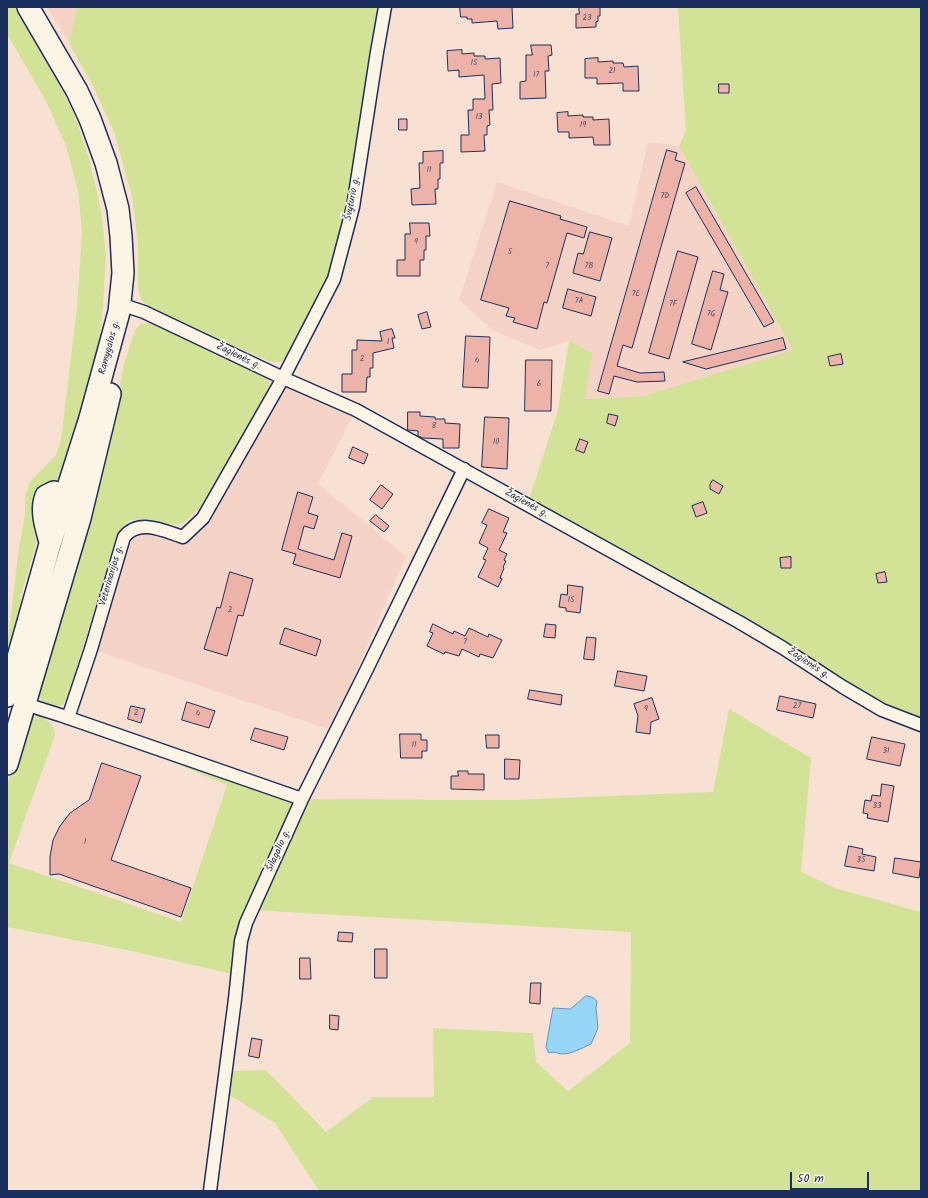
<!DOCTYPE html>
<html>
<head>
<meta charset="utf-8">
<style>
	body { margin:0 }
	#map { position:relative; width:928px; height:1198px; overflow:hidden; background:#f8e1d3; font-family:Kalam,sans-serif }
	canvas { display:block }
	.frame { position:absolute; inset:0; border:8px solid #1b2f5e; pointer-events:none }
	.scale { position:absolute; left:790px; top:1172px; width:79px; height:18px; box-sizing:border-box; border:2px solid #1b2f5e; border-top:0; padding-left:5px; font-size:12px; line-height:14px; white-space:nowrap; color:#1b2f5e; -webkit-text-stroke:3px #fcf5e5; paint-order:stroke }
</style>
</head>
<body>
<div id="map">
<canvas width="928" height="1198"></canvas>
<div class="frame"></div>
<div class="scale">50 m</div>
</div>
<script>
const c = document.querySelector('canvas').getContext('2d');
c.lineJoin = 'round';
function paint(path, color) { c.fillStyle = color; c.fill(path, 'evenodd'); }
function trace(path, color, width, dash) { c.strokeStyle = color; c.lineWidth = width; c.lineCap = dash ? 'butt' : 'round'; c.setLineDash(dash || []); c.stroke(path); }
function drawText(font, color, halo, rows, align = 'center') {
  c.font = font + ' Kalam,sans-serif'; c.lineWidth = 3.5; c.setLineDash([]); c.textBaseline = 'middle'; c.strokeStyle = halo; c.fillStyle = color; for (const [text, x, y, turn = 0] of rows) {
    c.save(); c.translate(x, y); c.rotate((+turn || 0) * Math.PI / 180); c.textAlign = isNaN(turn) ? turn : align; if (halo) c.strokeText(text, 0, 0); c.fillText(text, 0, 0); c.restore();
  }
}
const built = new Path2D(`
	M47 7H77L69 43Z
	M648 142 679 146 793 350 643 396 584 399 569 341 540 350 494 331 459 300 497 182 629 226Z
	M283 378 356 410 318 484 406 556 331 730 91 649 124 537 134 529 183 537 203 518Z`);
const green = new Path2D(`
	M7 7H15L51 68 74 114 89 158 101 210 106 256 103 306 97 364 60 480 52 482 40 487 36 493 34 502 39 535 20 598 22 599C15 621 14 645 7 667V648L18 555 25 514V495L30 482 56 455 61 440 77 307 82 232 78 190 66 146 46 101 7 34Z
	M77 7H378L349 196 334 260 323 294 286 358 280 362H271L149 309 141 299 138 289V243L132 196 114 132 93 86 69 43Z
	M678 7H921V722L872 701 528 503 558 410 569 341 592 353 585 399 643 396 793 350 679 146 686 131Z
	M149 323 262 372C269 378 270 382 269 391L201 506 184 523 176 525 133 520 127 522 117 536 68 696 63 705C49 707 47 707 37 696L92 495 110 445 118 408 121 378 124 364 135 330 141 324Z
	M729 709 811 758 801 872 835 888 921 912V1191H319L275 1123 223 1091 235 1000 232 1071 266 1070 326 1132 373 1097H434L433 1028 533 1033 536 1062 568 1091 630 1043 631 932 251 910 235 939 232 974 132 951 7 927V786L25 724C28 720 31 717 36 716 45 715 55 726 55 735L9 863 181 922 227 785 68 718 302 799 508 800 713 792Z`);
const water = new Path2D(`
	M586 996 592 997 597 1001 596 1008 598 1028 591 1044C582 1048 572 1054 562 1054 556 1053 554 1051 549 1053L546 1047 553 1008 570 1009Z`);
const building = new Path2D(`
	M460 7H512L513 28 498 29 497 21 472 23V19H467V17H461Z
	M579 7H600V16H598V21L596 22V27L576 28V14H579Z
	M531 45H551L552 55 548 56 549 71H545L546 98 520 99V82L526 81V55H532Z
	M462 50V54L474 53V56H485V59L500 58 501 83 492 84 493 110H489L490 125 487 126V135H484L485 151 461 152V135H469L468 110H473V99H485L484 75 459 77V70L448 71 447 51Z
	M598 58V62L613 61V63H623L624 67 638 66 639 91H623V83L597 84V78H585V59Z
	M719 84H729V93H719Z
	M568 112V116L583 115V117H593V120L609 119 610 145H594L593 137 569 138V132H558L557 113Z
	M399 119H407V130H399Z
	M667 150 677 153 675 160 685 163 632 348 623 345 617 366 640 373 664 372 665 381 637 382 614 376 609 394 598 391Z
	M443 151V163H440V179H438V189H435L436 204 412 205 411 189 420 188 419 163H423V152Z
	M696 187 774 322 764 327 686 193Z
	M510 201 561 216 560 219 587 227 584 238 567 233 547 303 544 302 537 329 513 322 515 318 506 316 509 308 481 300Z
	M410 223H429L430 236H426V250H424V260H420V276H397V260H405V234H410Z
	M590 232 612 238 600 281 573 273 578 253 583 254Z
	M678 251 698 257 669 359 649 353Z
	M713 271 724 274 720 290 728 292 711 350 692 344Z
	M568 289 596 297 591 316 563 308Z
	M427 312 431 327 422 329 418 315Z
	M392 329 395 338H392L394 348 373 353V368H370V377H367L366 392H342V374H352V350H357V340L382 341 380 332Z
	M466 336 490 337 488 388 463 387Z
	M783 338 786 349 706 369 683 362Z
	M841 354 843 364 830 366 828 357Z
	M526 360H552L551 411H525Z
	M408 412H420V416L435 417V419H445V423L460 424 459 448H443V439L423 438 418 436V431L408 430Z
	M609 414 618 416 615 426 607 423Z
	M485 417 509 418 507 469 482 467Z
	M580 439 588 442 584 453 576 450Z
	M353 447 368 454 364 464 349 458Z
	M713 480 723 486 719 494 710 489V485Z
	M381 485 393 494 382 509 370 500Z
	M298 492 313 497 308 513 318 516 314 529 304 526 298 549 334 560 342 533 352 536 340 578 293 564 296 554 282 550Z
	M703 502 707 513 696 517 692 506Z
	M489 509 509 518 503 532 507 533 499 550 507 554 504 560 506 561 503 567 504 568 500 578 502 579 498 587 478 577 486 560 483 559 488 548 479 543 487 525 482 523Z
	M376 515 389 526 384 532 370 521Z
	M791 557V568H781L780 558Z
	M230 572 253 579 243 616 238 615 227 656 204 649 217 607 220 608Z
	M885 572 887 582 878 583 876 574Z
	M568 585 583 587 580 613 566 611V608L559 607 561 594 567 595Z
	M433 624 453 634 454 631 465 636 469 628 488 637 489 634 502 640 493 658 480 654 479 657 462 649 459 656 445 652 444 654 427 646 433 633 430 632Z
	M546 624 556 625 555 638 544 637Z
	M285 628 321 640 316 656 280 644Z
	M587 637 596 638 594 660 584 659Z
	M618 671 647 676 644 691 615 686Z
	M530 690 562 695 561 705 528 699Z
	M780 696 816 704 813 718 777 710Z
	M652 698 659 719 651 722 650 734 636 732 638 716 634 704Z
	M187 702 215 711 209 728 182 720Z
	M131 706 145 709 141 723 128 719Z
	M255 728 288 737 284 750 251 740Z
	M400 734H421V740H427V751H422V758H401Z
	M486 735H499V748H487Z
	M872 737 905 744 900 766 867 759Z
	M505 759 520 760 519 779H505Z
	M102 763 141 776 111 860 191 888 181 917 59 874 50 875V857L53 840 60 826 70 813 89 800Z
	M458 771H468V774H484V790L451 789V776H458Z
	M882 784 894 786 888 822 867 818 868 814 863 813 865 800 871 801 872 795 880 796Z
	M849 846 863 849 862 854 876 857 874 871 845 866Z
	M895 858 921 862 919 878 893 873Z
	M339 932 353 933 352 942 338 941Z
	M375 949H387V978H375Z
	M300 958H310L311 979H300Z
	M531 983H541L540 1004 530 1003Z
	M330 1015 339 1016 338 1030 330 1029Z
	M252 1038 262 1040 259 1058 249 1056Z`);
const minor = new Path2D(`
	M120 304 144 312 283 378 356 410 739 622 783 648 843 687 882 710 921 725
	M25 704 60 715 302 799
	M68 718 91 649 124 537C139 518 164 531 183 537L203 518 283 378 334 279 353 207 377 52 385 7
	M210 1191 235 999 241 941 246 923 302 799 364 675 464 469`);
const trunk = new Path2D(`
	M50 542C46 527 40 510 46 496L54 492 66 494 74 503
	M7 696 50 544 90 418 119 312 123 273 121 236 118 209 106 163 90 119 77 91 28 7
	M7 764 80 518 110 394`);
const numberNames = [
	["23",587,19],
	["15",474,64],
	["21",612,72],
	["17",536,76],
	["13",479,118],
	["19",583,126],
	["11",429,171],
	["7D",665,197],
	["9",416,243],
	["5",510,253],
	["7",547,267],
	["7B",589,267],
	["7E",636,295],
	["7A",579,302],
	["7F",673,305],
	["7G",711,315],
	["1",388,343],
	["2",362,360],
	["4",477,362],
	["6",539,385],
	["8",434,427],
	["10",496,443],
	["15",571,601],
	["2",230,611],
	["7",465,643],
	["27",797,707],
	["9",646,710],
	["2",136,714],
	["4",198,715],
	["11",414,746],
	["31",886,752],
	["33",877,807],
	["1",85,843],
	["35",861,861]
];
const streetNames = [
	["Švyturio g.",353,199,-79],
	["Ramygalos g.",110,348,-75],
	["Žagienės g.",238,357,26],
	["Žagienės g.",526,504,29],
	["Veterinarijos g.",112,576,-74],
	["Žagienės g.",808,664,33],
	["Šilagalio g.",279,851,-66]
];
paint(built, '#f5d3c6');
paint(green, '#d2e397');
paint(water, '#98d6f9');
trace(water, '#6693bb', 1);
paint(building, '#edb3a9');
trace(building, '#1b2f5e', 1);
trace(minor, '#1b2f5e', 15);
trace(trunk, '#1b2f5e', 24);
trace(minor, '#fcf5e5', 12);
trace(trunk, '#fcf5e5', 21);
drawText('8px', '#505071', null, numberNames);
drawText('10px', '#1b2f5e', '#fcf5e5', streetNames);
</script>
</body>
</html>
